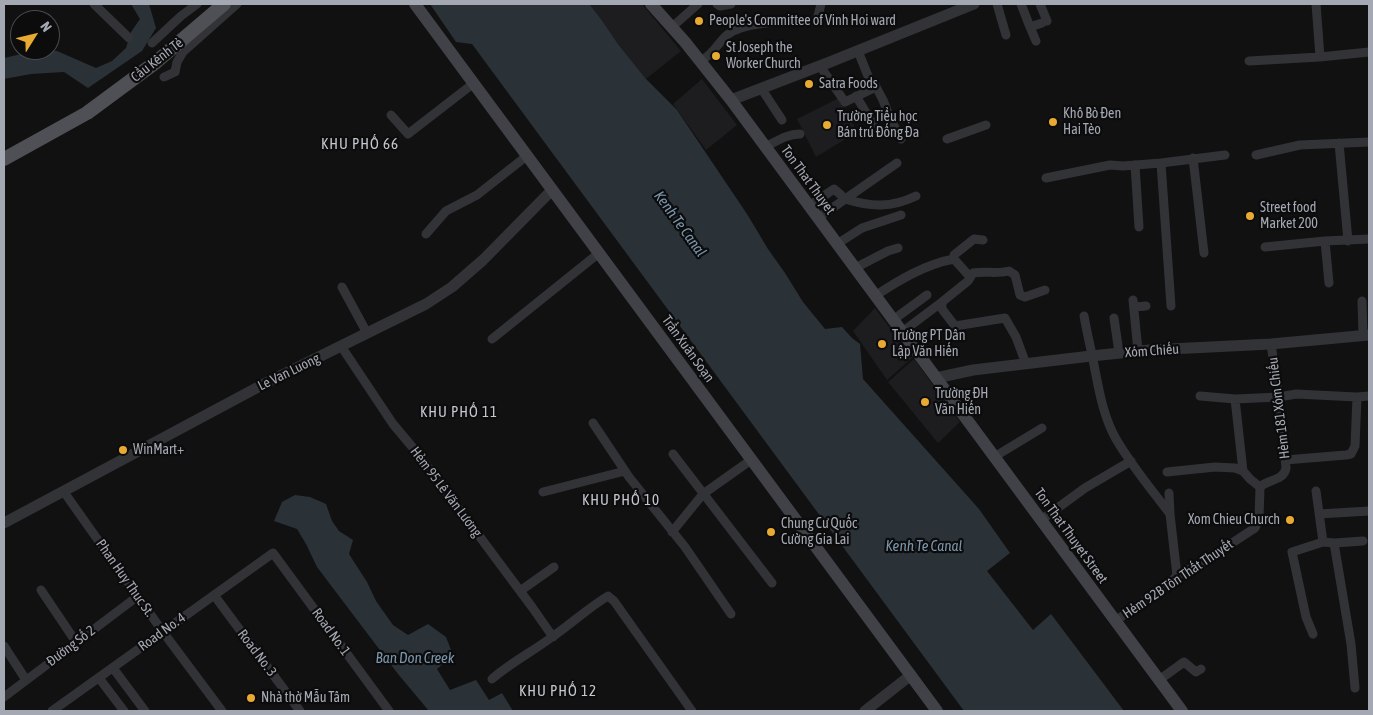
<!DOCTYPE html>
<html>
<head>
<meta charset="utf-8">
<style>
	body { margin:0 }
	#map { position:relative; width:1373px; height:715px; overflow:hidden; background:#111112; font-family:"Asap Condensed",sans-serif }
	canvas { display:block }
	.frame { position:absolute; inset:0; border:5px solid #a3a8b2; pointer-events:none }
	.north { position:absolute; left:10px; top:10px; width:50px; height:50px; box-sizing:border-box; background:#0c0c0d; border:1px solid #484a4f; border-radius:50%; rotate:54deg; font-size:14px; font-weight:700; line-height:20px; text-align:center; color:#a3a8b2 }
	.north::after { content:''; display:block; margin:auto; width:18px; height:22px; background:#e9aa32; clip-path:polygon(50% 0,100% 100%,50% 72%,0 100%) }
</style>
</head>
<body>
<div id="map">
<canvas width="1373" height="715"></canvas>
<div class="frame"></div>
<div class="north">N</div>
</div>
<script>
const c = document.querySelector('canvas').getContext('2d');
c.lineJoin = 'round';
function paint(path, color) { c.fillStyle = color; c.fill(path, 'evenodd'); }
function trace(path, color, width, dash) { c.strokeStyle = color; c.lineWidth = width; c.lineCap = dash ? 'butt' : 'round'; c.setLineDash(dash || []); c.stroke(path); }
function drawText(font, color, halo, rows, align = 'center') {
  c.font = font + ' "Asap Condensed",sans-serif'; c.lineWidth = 4.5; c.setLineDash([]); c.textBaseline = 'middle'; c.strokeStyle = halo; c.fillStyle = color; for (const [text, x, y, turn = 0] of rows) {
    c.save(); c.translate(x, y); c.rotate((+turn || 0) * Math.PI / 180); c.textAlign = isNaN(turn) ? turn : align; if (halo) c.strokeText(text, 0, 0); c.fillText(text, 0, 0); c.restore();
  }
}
const built = new Path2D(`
	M587 4H642L681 51 646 79 618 44 601 19 590 5Z
	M702 79 737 125 706 150 673 104Z
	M839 98 857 132 816 157 797 119Z
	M875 308 912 358 887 380 853 331Z
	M914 359 960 422 938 443 888 382Z`);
const water = new Path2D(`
	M131 4H149L156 28 142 51 88 88 64 72 31 74 4 79V58L39 50 57 51 96 68 112 61 126 48 131 32 140 19Z
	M430 4 590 5 601 19 618 44 646 79 677 110 747 214 768 249 785 273 803 302 825 329 842 327 852 338 860 344 863 379 979 509 1010 553 987 571 1033 630 1051 614 1124 711H964L472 44 456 42Z
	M295 495 310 497 326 504 332 521 339 531 353 540 349 554 367 582 376 601 393 625 408 635 428 624 446 637 453 655 437 669 450 690 476 680 489 700 502 693 513 711H429L398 674 317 567 306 544 297 529 274 521 282 502Z`);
const minor = new Path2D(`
	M94 4 129 38
	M717 4 720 6 731 4
	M997 4 1006 35
	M1021 4 1030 27 1042 23
	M1040 4 1047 21
	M1316 4 1320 57
	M672 27 698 4
	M1030 27 1036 41
	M152 43 181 16 197 4
	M858 51 870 81 875 85 883 100 890 118 901 139
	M1249 61 1320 57 1369 52
	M700 62C707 57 712 53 717 46 721 42 723 38 727 35 746 20 792 22 815 21L818 16 821 4
	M820 66 845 102 876 87
	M164 77 175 72 177 62 183 52 237 4
	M761 88 782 120
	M856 96 873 124
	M391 115 408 134 474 83
	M947 139 986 125
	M1339 143 1348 241
	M765 147C777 141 787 134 800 134
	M1256 155 1300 145 1369 142
	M1193 158 1204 253
	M1161 163 1171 306
	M1135 165 1139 227
	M1046 178 1110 165 1123 166 1161 163 1225 155
	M845 199C871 207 891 208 916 196
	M809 206 834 189 841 195
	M818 218 897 163
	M426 234 446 211 477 195 528 155
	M1325 241 1329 283
	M837 244 862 228 901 215
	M1265 247 1325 241 1369 239
	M954 259V255L974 239 983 240
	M855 268 888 251 898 248
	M342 287 367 333
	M875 296C899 280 926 264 954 259L970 277
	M1133 300 1138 351
	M1362 301 1363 335
	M942 302V309L955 326 1005 318 1016 337 1026 364
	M1134 307 1146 306
	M1084 316C1087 333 1091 349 1094 365 1099 390 1103 416 1116 439 1131 465 1151 489 1170 514
	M1114 318 1119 353
	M893 320 927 295
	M902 332 942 302 968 281 973 273C985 271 997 274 1009 271L1015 275 1020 295 1025 297 1045 290
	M492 339 599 253
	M341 346 393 424 419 455 532 607 553 637
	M1200 396 1235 399
	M593 423 629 477 685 547 731 614
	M673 454 772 583
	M994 457 1042 428
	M1285 460 1346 455 1351 454 1355 446 1357 397
	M1243 471 1235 399 1279 397 1296 394 1357 397 1369 396
	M1167 472 1215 467 1235 468 1243 471 1250 479 1260 487
	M1260 487C1268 479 1284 481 1286 468L1279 397 1271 344
	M1316 491 1323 542
	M64 492 163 632 222 711
	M543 492 625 471
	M1169 493 1170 514 1177 576
	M1319 514 1369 511
	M1041 520 1085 488 1131 461
	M672 532 703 494 751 460
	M1334 543 1351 644 1355 688
	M41 590 76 642
	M520 591 554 567
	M214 595 300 711
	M1115 621 1161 590 1177 576 1203 562 1255 528 1259 519 1260 487
	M1313 634 1306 617 1292 552 1323 542 1334 543 1363 541
	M4 646 26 680
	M113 668 145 711
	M99 678 124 711
	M492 679C510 663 532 652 552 637 571 624 588 608 608 596L614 601 692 711
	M1159 680 1184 662 1196 672 1201 669
	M4 697 138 596
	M52 711 273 553 389 711`);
const tertiary = new Path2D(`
	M731 100 830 62 974 4
	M936 378 973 370 1091 356 1150 350 1271 344 1369 335
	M4 523 262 385 426 304 452 287 483 260 552 190
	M865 711 911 675`);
const secondary = new Path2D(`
	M415 4 937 711
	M651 4 685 42 731 100 1182 711`);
const primary = new Path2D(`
	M4 159 87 113 156 62 224 4`);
const markers = [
	[699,21,5,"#e9aa32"],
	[716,56,5,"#e9aa32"],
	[809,84,5,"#e9aa32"],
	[1053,122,5,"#e9aa32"],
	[827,125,5,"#e9aa32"],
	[1250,216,5,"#e9aa32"],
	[882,344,5,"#e9aa32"],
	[925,402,5,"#e9aa32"],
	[123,450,5,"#e9aa32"],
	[1290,520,5,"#e9aa32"],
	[771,532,5,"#e9aa32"],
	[251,698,5,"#e9aa32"]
];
const poiNames = [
	["People's Committee of Vinh Hoi ward",709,21],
	["St Joseph the",726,48],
	["Worker Church",726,64],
	["Satra Foods",819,84],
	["Khô Bò Đen",1063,114],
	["Hai Tèo",1063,130],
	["Trường Tiểu học",837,117],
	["Bán trú Đống Đa",837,133],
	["Street food",1260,208],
	["Market 200",1260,224],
	["Trường PT Dân",892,336],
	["Lập Văn Hiến",892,352],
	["Trường ĐH",935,394],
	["Văn Hiến",935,410],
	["WinMart+",133,450],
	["Xom Chieu Church",1280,520,"right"],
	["Chung Cư Quốc",781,524],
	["Cường Gia Lai",781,540],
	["Nhà thờ Mẫu Tâm",261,698]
];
const streetNames = [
	["Cầu Kênh Tẻ",157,60,-38],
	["Ton That Thuyet",808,180,54],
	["Trần Xuân Soạn",688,349,54],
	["Xóm Chiếu",1152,351,-4],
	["Le Van Luong",289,372,-26],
	["Hẻm 181 Xóm Chiếu",1279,408,-97],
	["Hẻm 95 Lê Văn Lương",446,492,53],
	["Ton That Thuyet Street",1071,536,54],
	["Phan Huy Thuc St.",125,578,55],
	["Hẻm 92B Tôn Thất Thuyết",1178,579,-34],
	["Road No. 4",162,632,-36],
	["Road No. 1",331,632,54],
	["Đường Số 2",71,646,-37],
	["Road No. 3",257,653,53]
];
const neighbourhoodNames = [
	["KHU PHỐ 66",360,144],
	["KHU PHỐ 11",459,412],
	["KHU PHỐ 10",621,500],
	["KHU PHỐ 12",558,691]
];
const waterNames = [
	["Kenh Te Canal",680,224,54],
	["Kenh Te Canal",924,546],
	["Ban Don Creek",415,658]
];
paint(built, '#1d1d1f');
paint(water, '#2a3137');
trace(minor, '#323337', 9);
trace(tertiary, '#323337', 11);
trace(secondary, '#404247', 12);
trace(primary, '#4e5056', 14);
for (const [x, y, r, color] of markers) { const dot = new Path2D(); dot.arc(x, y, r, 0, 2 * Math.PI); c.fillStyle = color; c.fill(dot); trace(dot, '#0c0c0d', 2); }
drawText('14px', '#a3a8b2', '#0c0c0d', poiNames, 'left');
drawText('14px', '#a3a8b2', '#0c0c0d', streetNames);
c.letterSpacing = '1px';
drawText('15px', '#c4c7cf', '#0c0c0d', neighbourhoodNames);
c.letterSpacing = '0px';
drawText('italic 15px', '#7b96ad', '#0c0c0d', waterNames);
</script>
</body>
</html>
